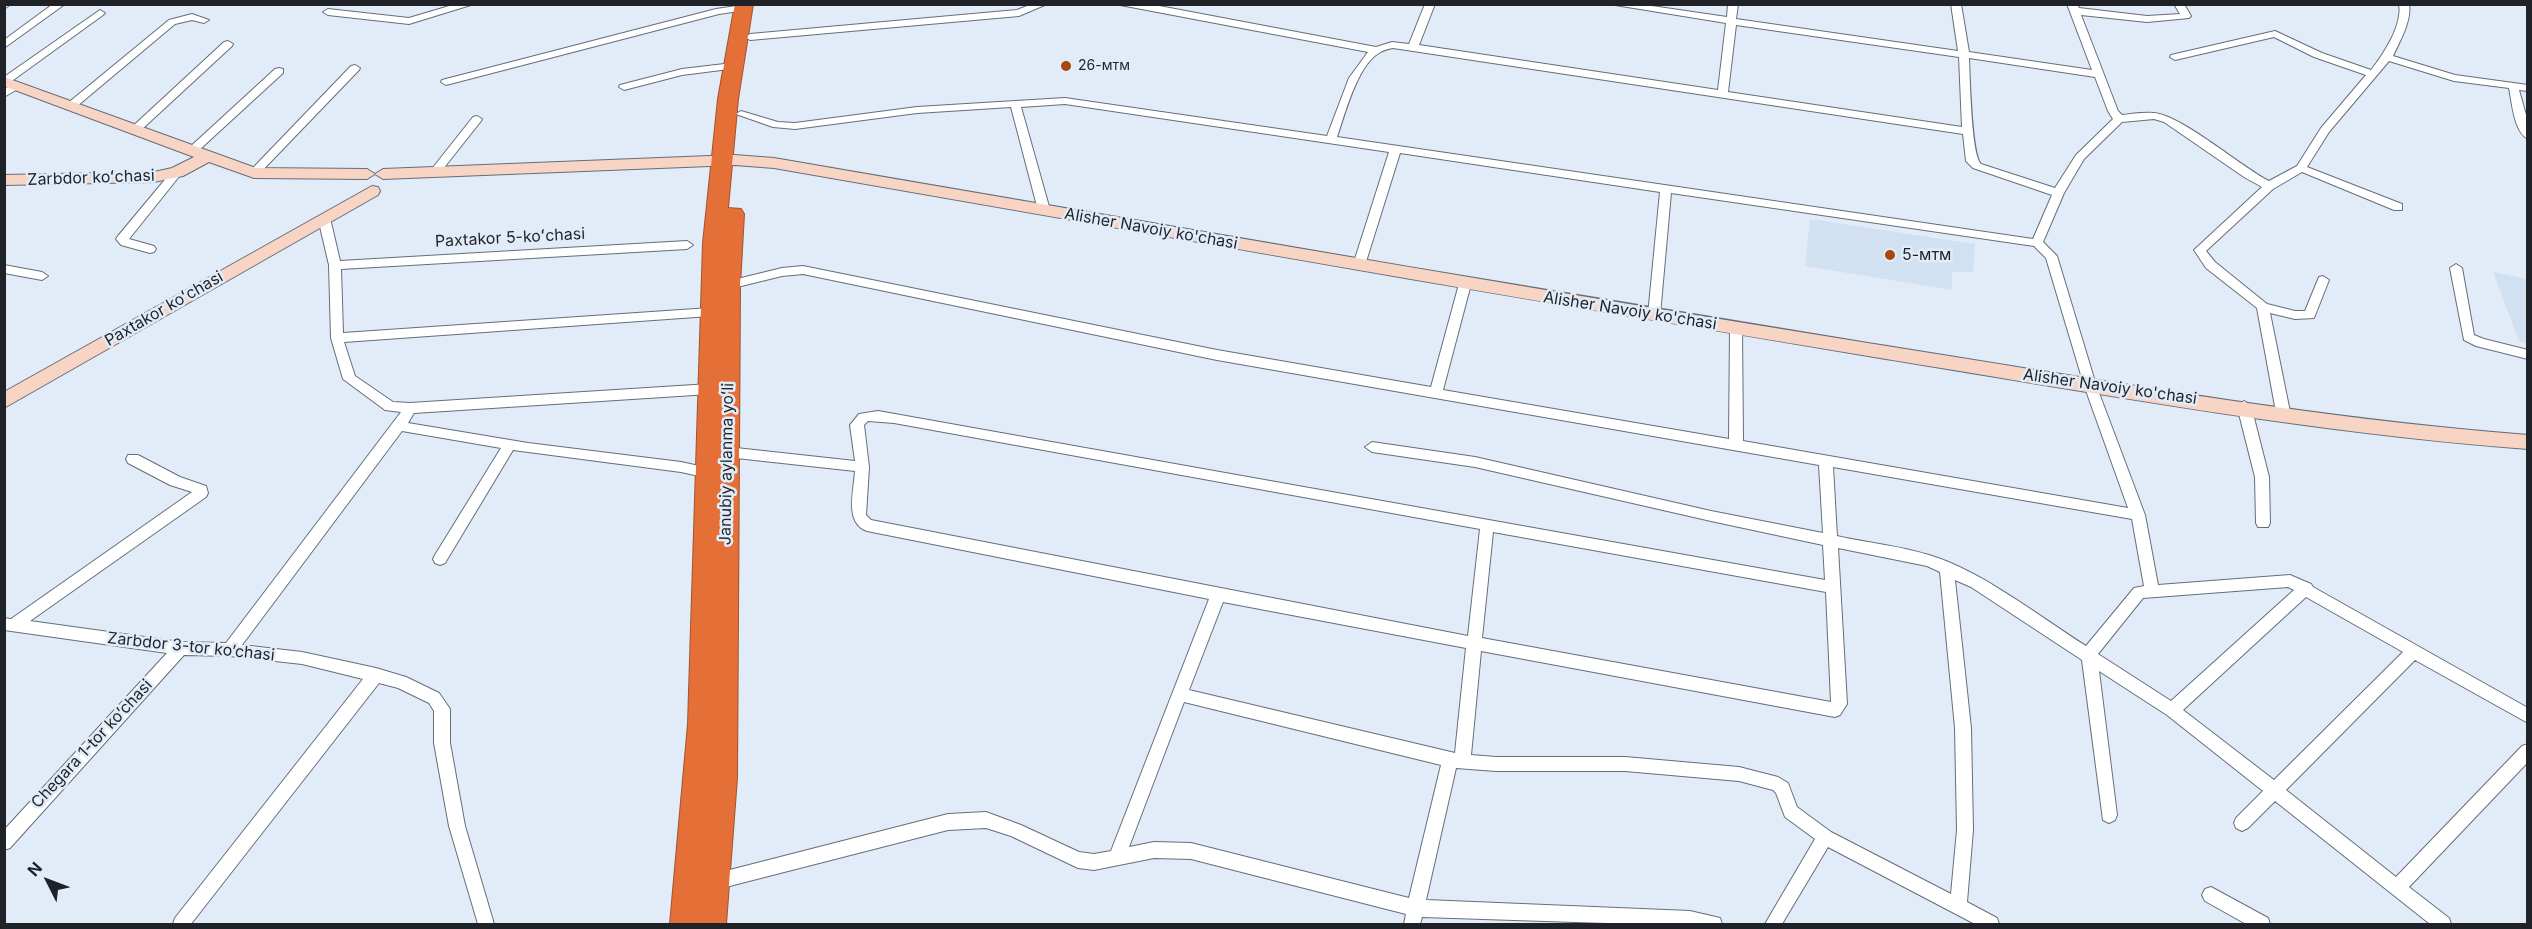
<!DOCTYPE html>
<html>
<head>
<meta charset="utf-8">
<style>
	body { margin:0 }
	#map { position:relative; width:2532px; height:929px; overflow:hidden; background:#e2ecf8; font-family:Inter,sans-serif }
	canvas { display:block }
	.frame { position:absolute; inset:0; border:6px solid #1f2327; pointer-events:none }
	.north { position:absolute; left:18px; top:851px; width:60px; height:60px; -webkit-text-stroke:4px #e2ecf8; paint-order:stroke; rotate:312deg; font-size:16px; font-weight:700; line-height:24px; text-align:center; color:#1f2327 }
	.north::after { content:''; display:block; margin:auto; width:21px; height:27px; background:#1f2327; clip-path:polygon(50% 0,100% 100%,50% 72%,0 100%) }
</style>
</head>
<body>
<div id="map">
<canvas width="2532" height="929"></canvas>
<div class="frame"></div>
<div class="north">N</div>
</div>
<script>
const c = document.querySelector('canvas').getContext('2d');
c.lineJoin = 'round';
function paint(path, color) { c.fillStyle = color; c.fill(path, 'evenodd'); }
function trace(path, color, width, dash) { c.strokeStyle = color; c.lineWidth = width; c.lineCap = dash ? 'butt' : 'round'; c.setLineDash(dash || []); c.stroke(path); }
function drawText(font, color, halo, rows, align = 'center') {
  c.font = font + ' Inter,sans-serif'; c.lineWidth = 5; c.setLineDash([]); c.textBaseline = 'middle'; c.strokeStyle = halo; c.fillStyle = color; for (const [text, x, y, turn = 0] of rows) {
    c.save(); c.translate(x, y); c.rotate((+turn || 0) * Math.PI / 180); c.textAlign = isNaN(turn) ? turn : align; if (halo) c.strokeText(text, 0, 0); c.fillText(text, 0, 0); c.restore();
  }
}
const built = new Path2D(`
	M1810 219 1975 244 1973 272H1952V290L1805 266Z
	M2493 272 2527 279V343L2519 341Z`);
const street = new Path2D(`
	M4 4H11L4 9Z
	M53 4H65L4 48V40Z
	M456 4H474L409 24 328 15 323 12 328 9 409 18Z
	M1032 4H1047L1019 16 750 40 745 37 750 34 1017 10Z
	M1115 4 1154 5 1376 47 1392 42 1409 44 1425 4H1435L1419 45 1718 90 1726 23 1609 4H1638L1727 17 1728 4H1738L1736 19 1958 51 1951 4H1961L1969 52 2092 70 2067 4H2077L2079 8 2147 16 2180 14 2174 4H2184L2191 16 2189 18 2147 22 2081 15 2118 111 2122 115C2132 114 2143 112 2154 113 2181 115 2240 166 2269 181L2297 166 2321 128 2366 75 2314 57 2274 37 2175 60 2170 57 2171 55 2275 31 2322 53 2371 70C2383 55 2403 25 2399 4H2409C2412 20 2400 41 2393 56L2455 75 2528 85V91L2519 90 2528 122V139C2514 132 2512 103 2509 88L2454 81 2389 61 2329 132 2307 167 2402 204V210H2394L2302 172 2273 189 2206 251 2215 262 2267 304 2295 311H2305L2319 277 2323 276 2329 280 2314 318 2295 319 2270 313 2290 412 2288 415 2283 417 2276 412 2257 308 2206 268 2194 250 2262 187 2244 177 2164 122 2154 119 2122 122 2084 159 2064 193 2043 242 2057 256 2096 385 2145 515 2158 585 2290 575 2311 584 2313 587 2528 708V723L2415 660 2286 790 2396 877 2522 746 2528 744V762L2409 887 2449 918 2451 924H2430L2275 801 2248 828 2242 831 2236 828 2234 823 2236 818 2263 791 2167 715 2099 671 2117 815 2115 820 2109 823 2103 820 2082 660 1971 587 1955 580 1971 728 1973 830 1967 902 1997 918 1999 924H1975L1828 847 1782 924H1765L1815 839 1785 817 1776 793 1773 790 1739 781 1625 771H1496L1456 768 1426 900 1690 911 1720 918 1722 924H1637L1422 917 1420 924H1404L1406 914 1191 859 1154 858 1094 870 1078 868 1011 836 986 828 948 830 714 890 708 888 706 882 708 876 714 874 948 814 986 812 1021 825 1079 852 1094 854 1111 851 1209 599 867 531C844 523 854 490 855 471L727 457 720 452 727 447 855 461 850 425 859 414 878 411 1825 580 1823 545 1711 521 1475 467 1372 452 1365 447 1372 442 1475 457 1711 511 1823 533 1819 465 1217 360 803 274 782 276 729 289 723 285 729 281 782 268 803 266 1217 350 1431 387 1459 284 1465 280 1471 284 1443 390 1729 439 1730 327 1736 323 1742 327 1743 441 2128 508 2084 385 2046 258 2034 246 1671 193 1660 315 1654 319 1648 315 1660 192 1400 153 1365 265 1359 269 1353 265 1389 152 1065 104 1021 107 1050 210 1044 214 1038 210 1011 107 917 113 795 129 773 127 736 114 741 111 778 122 795 123 917 107 1065 98 1327 136 1349 78 1368 52ZM1736 25 1959 57 1962 127 1728 92ZM1393 48 1963 134 1966 161 1973 168 2052 195 2033 239 1337 137C1345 114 1357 66 1379 53 1383 50 1388 49 1393 48ZM1969 58 2095 77 2108 111 2113 119 2076 155 2055 188 1981 164C1971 154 1970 77 1969 58ZM868 421 894 423 1480 529 1468 636 871 520 866 515 869 467 864 425ZM1833 467 2132 519 2144 586 2134 588 2086 646C2040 617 1983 572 1932 556 1902 546 1868 543 1837 536ZM1493 532 1826 592 1831 702 1482 638ZM1838 548 1927 566 1940 572 1955 728 1957 830 1951 894 1831 832 1797 807 1788 783 1778 777 1739 767 1625 757H1496L1471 755 1481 651 1835 717 1840 715 1847 704ZM2288 587 2294 590 2171 701 2098 654 2143 598ZM2306 597 2403 652 2274 780 2183 710ZM1223 602 1466 648 1455 753 1189 690ZM1184 702 1441 765 1409 898 1191 843 1154 842 1129 847Z
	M743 5 746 6V10L719 14 446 85 441 82 442 80 716 9Z
	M100 10 105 13 103 15 9 83 4 84V77Z
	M192 14 209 20 204 23 192 20 175 24 76 107H68V103L169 20Z
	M228 41 233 44 232 46 140 131H132V127L224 42Z
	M733 63 737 64V68L682 75 624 90 619 87 620 85 682 69Z
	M355 65 360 68 359 70 258 175H250V171L351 66Z
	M279 68 283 69V73L198 151H190V147L275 69Z
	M17 82 22 85 21 87 4 97V89Z
	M477 116 482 119 481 121 439 174H431V170L473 117Z
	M177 168 183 172 181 174 129 239 154 246 156 249 154 252 150 253 121 245 116 239 118 236 173 170Z
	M324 214 330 218 340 261 687 241 693 245 687 249 341 269 343 333 710 308 716 312 710 316 344 342 355 376 393 402 410 403 710 384 716 389 710 394 414 413 408 423 528 443 681 462 713 469 715 473 713 477 708 478 681 472 513 450 445 563 440 565 435 563 433 559 435 555 501 448 402 431 242 645 302 652 376 668 406 677 439 693 450 709V743L465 826 494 924H478L449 826 434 743V711L429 703 398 688 379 683 191 924H173L175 918 363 679 302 664 230 656 184 655 10 848 4 850V830L167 653 4 630V618L11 619 192 492 170 485 128 463 126 459 128 455H138L180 477 206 486 208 493 206 497 30 621 181 642 226 643 401 412 385 410 343 379 331 338 329 265 318 218Z
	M2456 264 2462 268 2474 335 2484 339 2528 350V359L2476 346 2464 340 2450 268Z
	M4 265 42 272 48 276 42 280 4 273Z
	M2244 401 2251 406 2269 477 2270 523 2268 527H2258L2256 523 2255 477 2237 406Z
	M2211 887 2268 918 2270 924H2246L2205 901 2202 895 2205 889Z`);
const secondary = new Path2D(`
	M4 77 256 168 367 169 375 174 383 169 735 155 774 158C1140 221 1507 285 1874 344 2091 378 2308 418 2528 435V449C2309 433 2090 392 1874 357 1507 297 1140 232 774 168L735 165 383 179 375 174 367 179 254 178 209 162 183 176 154 182 4 185V175L154 172 172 168 194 157 4 86Z
	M372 186 378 187 380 191 378 195 4 408V392Z`);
const highway = new Path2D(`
	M735 4H753L738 99 728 208 741 209 744 214 740 285 737 778 726 924H670L688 724 703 243 718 99Z`);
const markers = [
	[1066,66,6,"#a9460d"],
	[1890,255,6,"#a9460d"]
];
const farPoinames = [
	["26-мтм",1078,66]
];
const streetNames = [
	["Zarbdor koʻchasi",91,178,-2],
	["Alisher Navoiy ko'chasi",1151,229,10],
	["Paxtakor 5-koʻchasi",510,238,-3],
	["Paxtakor koʻchasi",164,309,-30],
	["Alisher Navoiy ko'chasi",1630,311,9],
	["Alisher Navoiy ko'chasi",2110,387,8],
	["Janubiy aylanma yoʻli",727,464,-89],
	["Zarbdor 3-tor koʼchasi",191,647,6],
	["Chegara 1-tor koʼchasi",92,744,-47]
];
const poiNames = [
	["5-мтм",1902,255]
];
paint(built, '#d1e1f2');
trace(street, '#656e78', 2);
trace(secondary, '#656e78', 2);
trace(highway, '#9f5532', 2);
paint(street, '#fff');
paint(secondary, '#f7d4c3');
paint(highway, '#e47038');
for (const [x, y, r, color] of markers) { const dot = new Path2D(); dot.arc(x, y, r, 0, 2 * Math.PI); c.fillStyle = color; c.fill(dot); trace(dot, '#e2ecf8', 2); }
drawText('14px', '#1f2327', '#e2ecf8', farPoinames, 'left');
drawText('16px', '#1f2327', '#e2ecf8', streetNames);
drawText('16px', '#1f2327', '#e2ecf8', poiNames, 'left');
</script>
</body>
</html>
